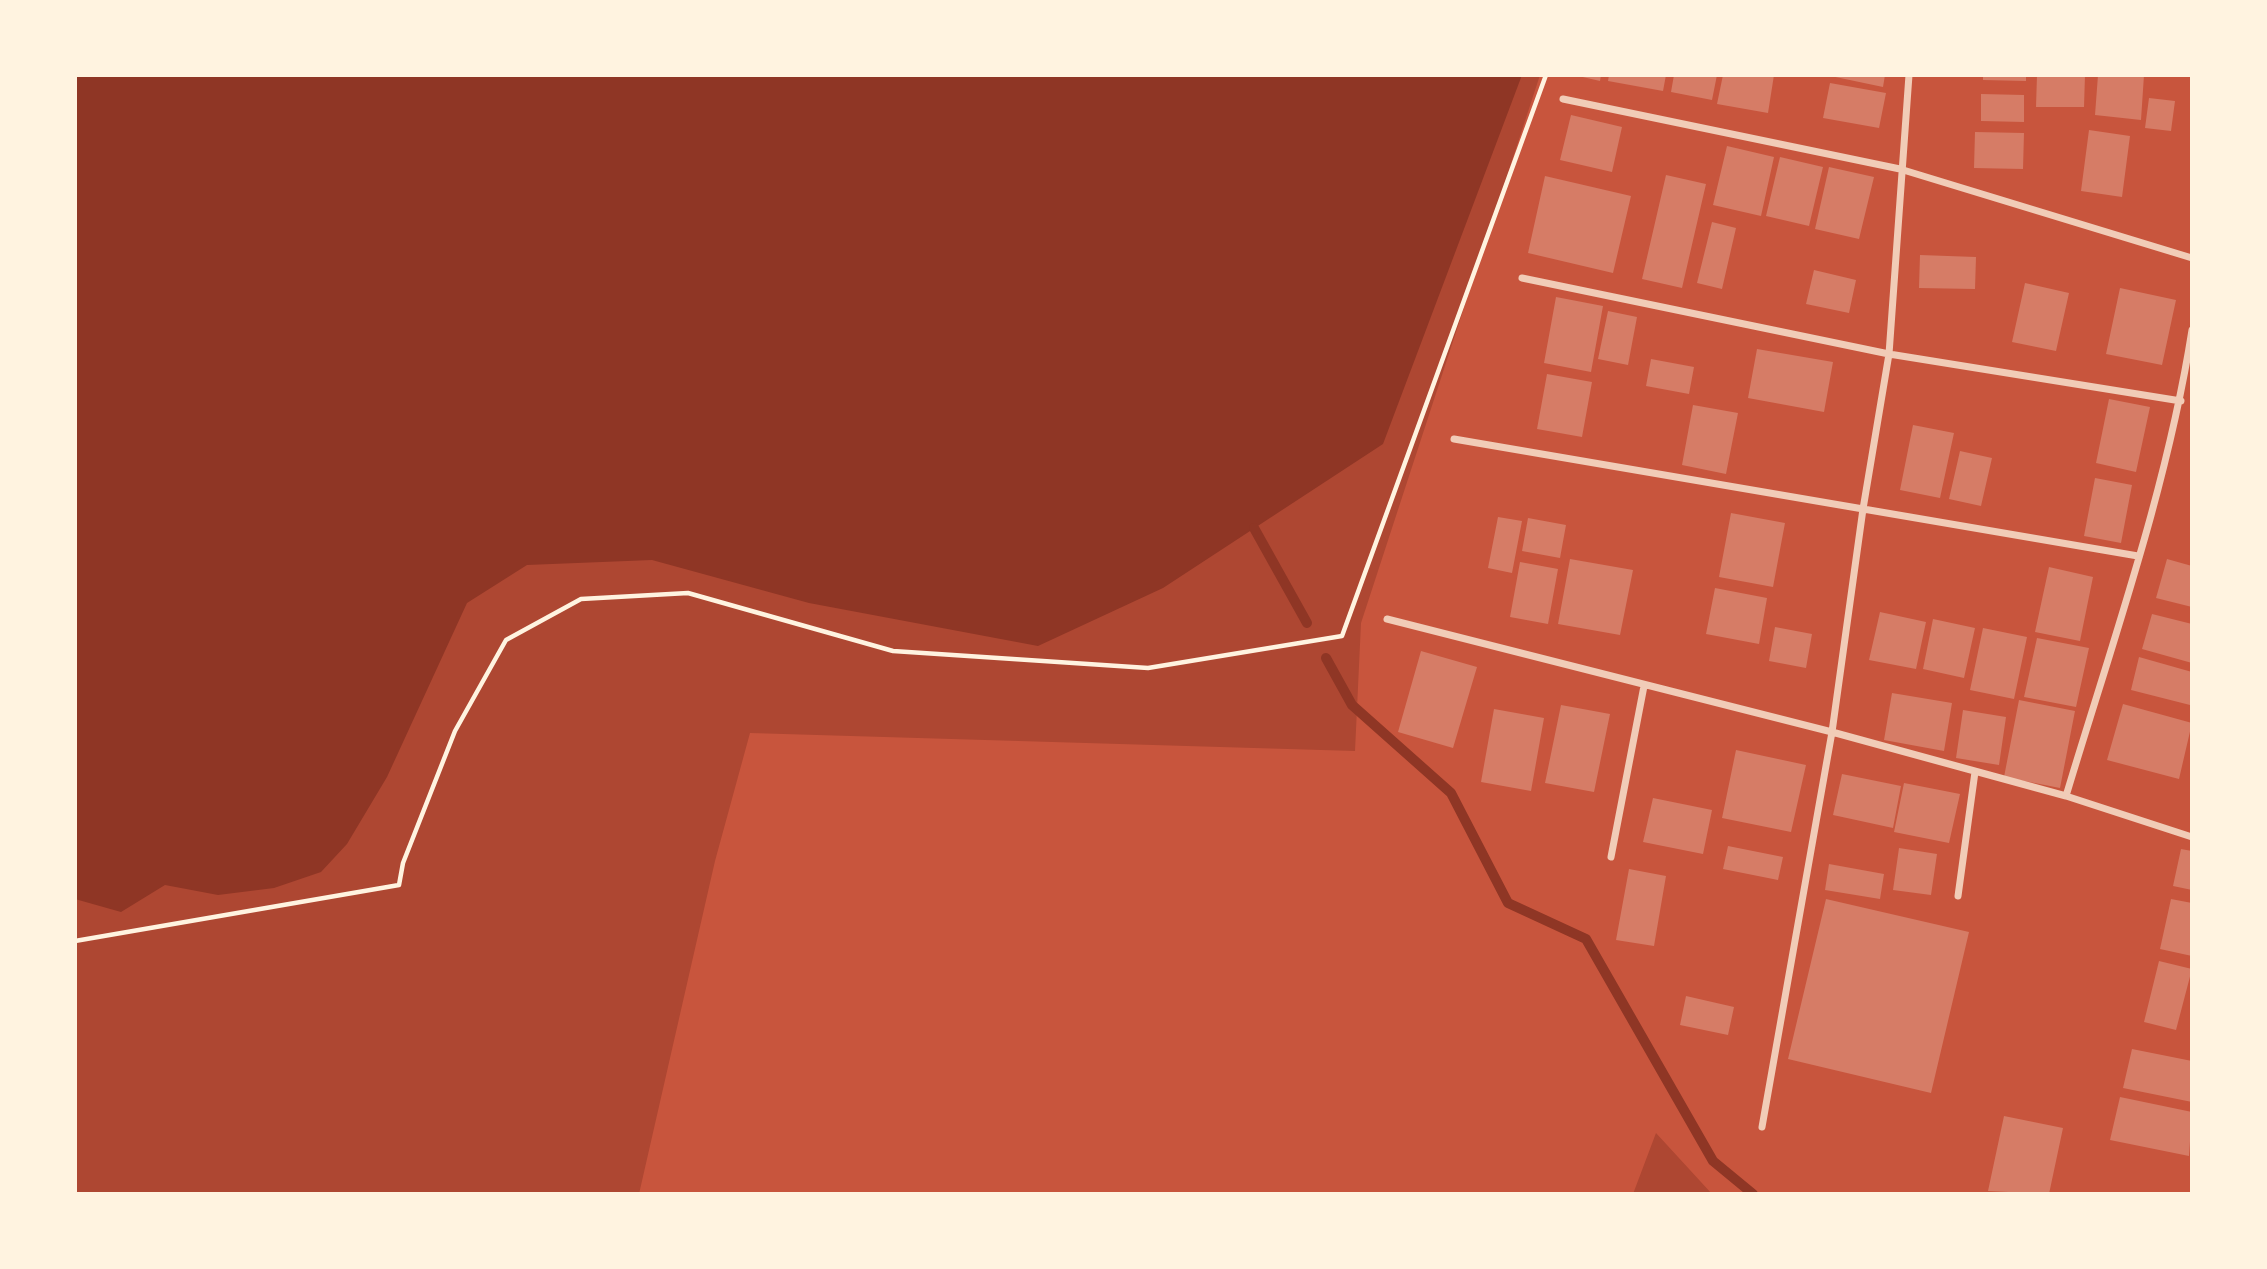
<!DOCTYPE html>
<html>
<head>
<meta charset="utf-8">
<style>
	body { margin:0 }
	#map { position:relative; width:2267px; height:1269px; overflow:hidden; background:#c8553d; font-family:Spectral,serif }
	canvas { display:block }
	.frame { position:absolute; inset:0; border:77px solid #fff3e0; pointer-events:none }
</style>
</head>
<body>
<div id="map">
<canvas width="2267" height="1269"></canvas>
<div class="frame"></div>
</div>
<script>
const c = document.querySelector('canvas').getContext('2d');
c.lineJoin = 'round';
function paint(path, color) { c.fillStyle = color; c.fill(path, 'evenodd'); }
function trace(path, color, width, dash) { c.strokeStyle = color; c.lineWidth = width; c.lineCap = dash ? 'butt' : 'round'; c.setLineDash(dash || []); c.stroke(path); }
const green = new Path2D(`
	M75 75H1540L1361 623 1355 751 750 733 715 861 639 1194H75Z
	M1656 1133 1712 1194H1633Z`);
const water = new Path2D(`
	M75 75H1522L1383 444 1163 588 1038 646 809 603 652 560 527 565 467 603 387 777 347 844 321 872 274 888 218 895 165 885 121 912 75 899Z`);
const stream = new Path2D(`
	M1254 528 1307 623
	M1326 658 1352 705 1451 793 1508 903 1586 939 1713 1161 1753 1194`);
const building = new Path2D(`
	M1574 75H1601L1600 81Z
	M1609 75H1666L1663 91 1608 81Z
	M1674 75H1717L1712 100 1671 92Z
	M1723 75H1774L1768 113 1717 104Z
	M1826 75H1885L1883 87Z
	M1983 75H2026V81L1983 80Z
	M2037 75H2085L2084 107H2036Z
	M2098 75H2144L2141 120 2095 115Z
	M1830 83 1886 93 1879 128 1823 118Z
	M1981 94 2024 95V122L1981 121Z
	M2149 98 2175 101 2171 131 2145 128Z
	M1571 115 1622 127 1612 172 1560 160Z
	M2089 130 2130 136 2122 197 2081 191Z
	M1975 132 2024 133 2023 169 1974 168Z
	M1727 146 1774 157 1761 216 1713 205Z
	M1780 157 1823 167 1809 226 1766 216Z
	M1829 167 1874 177 1859 239 1815 229Z
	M1666 175 1706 184 1682 288 1642 279Z
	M1545 176 1631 196 1613 273 1528 253Z
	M1712 222 1736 228 1722 289 1697 283Z
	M1920 255 1976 257 1975 289 1919 288Z
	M1814 270 1856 280 1849 313 1806 304Z
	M2025 283 2069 293 2056 351 2012 342Z
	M2120 288 2176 300 2162 365 2106 354Z
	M1556 297 1603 306 1591 372 1544 363Z
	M1608 311 1637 317 1628 365 1598 359Z
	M1757 349 1833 362 1824 412 1748 398Z
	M1651 359 1694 367 1689 394 1646 386Z
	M1547 374 1592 382 1582 437 1537 429Z
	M2109 399 2150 407 2136 472 2096 463Z
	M1693 405 1738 413 1726 474 1682 465Z
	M1913 425 1954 433 1940 498 1900 490Z
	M1960 451 1992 458 1981 506 1949 499Z
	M2095 478 2132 485 2121 543 2084 536Z
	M1731 513 1785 523 1773 587 1719 577Z
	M1498 517 1522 521 1512 573 1488 568Z
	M1528 518 1566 525 1560 558 1522 551Z
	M1570 559 1633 570 1620 635 1558 624Z
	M2167 559 2192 566V607L2156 598Z
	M1520 562 1558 569 1548 624 1510 617Z
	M2049 567 2093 577 2080 641 2035 632Z
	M1715 588 1767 598 1759 644 1706 634Z
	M1880 612 1926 622 1916 669 1869 660Z
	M2152 614 2192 624V663L2142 649Z
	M1933 619 1975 628 1964 678 1923 669Z
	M1775 627 1812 634 1806 668 1769 661Z
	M1983 628 2027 637 2014 699 1970 690Z
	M2037 638 2089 648 2076 707 2024 697Z
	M1421 651 1477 667 1453 748 1398 732Z
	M2139 657 2192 672 2190 705 2131 690Z
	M1892 693 1952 703 1944 751 1884 740Z
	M2019 700 2075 711 2060 788 2004 777Z
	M2123 704 2192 723 2179 779 2107 760Z
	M1561 705 1610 714 1594 792 1545 783Z
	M1494 709 1544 718 1531 791 1481 782Z
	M1963 710 2006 717 1999 765 1956 758Z
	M1736 750 1806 765 1791 832 1722 818Z
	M1842 774 1901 786 1893 828 1833 815Z
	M1904 783 1960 794 1949 843 1894 832Z
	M1653 798 1712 810 1703 854 1643 842Z
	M1728 846 1783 857 1778 880 1723 869Z
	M1899 848 1937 854 1931 895 1893 890Z
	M2181 849 2192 851V890L2173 886Z
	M1829 864 1884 874 1880 899 1825 890Z
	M1629 869 1666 876 1654 946 1616 940Z
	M1826 899 1969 932 1931 1093 1788 1059Z
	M2171 899 2192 903V956L2160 949Z
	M2159 961 2192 969 2176 1030 2144 1022Z
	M1686 996 1734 1007 1728 1035 1680 1025Z
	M2132 1049 2192 1061V1102L2123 1088Z
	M2120 1097 2192 1112 2189 1156 2110 1140Z
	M2004 1116 2063 1128 2049 1194 1988 1191Z`);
const path = new Path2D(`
	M75 941 399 885 403 863 455 731 506 640 581 599 688 593 893 651 1148 668 1342 636 1546 75`);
const minor = new Path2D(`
	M1909 75 1889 354 2181 401
	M1563 99 1900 169 2192 258
	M2192 330C2167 489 2112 643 2066 796L2192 837
	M1454 439 2138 556
	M1387 619 1832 732 1863 509 1889 354 1522 278
	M1611 857 1644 686
	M1958 896 1975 772
	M1762 1127 1832 732 2066 796`);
paint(green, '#ae4732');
paint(water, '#8f3625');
trace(stream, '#8f3625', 10);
paint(building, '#d67c66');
trace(path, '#fff3e0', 4.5);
trace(minor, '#f1ccb7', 7);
</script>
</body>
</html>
